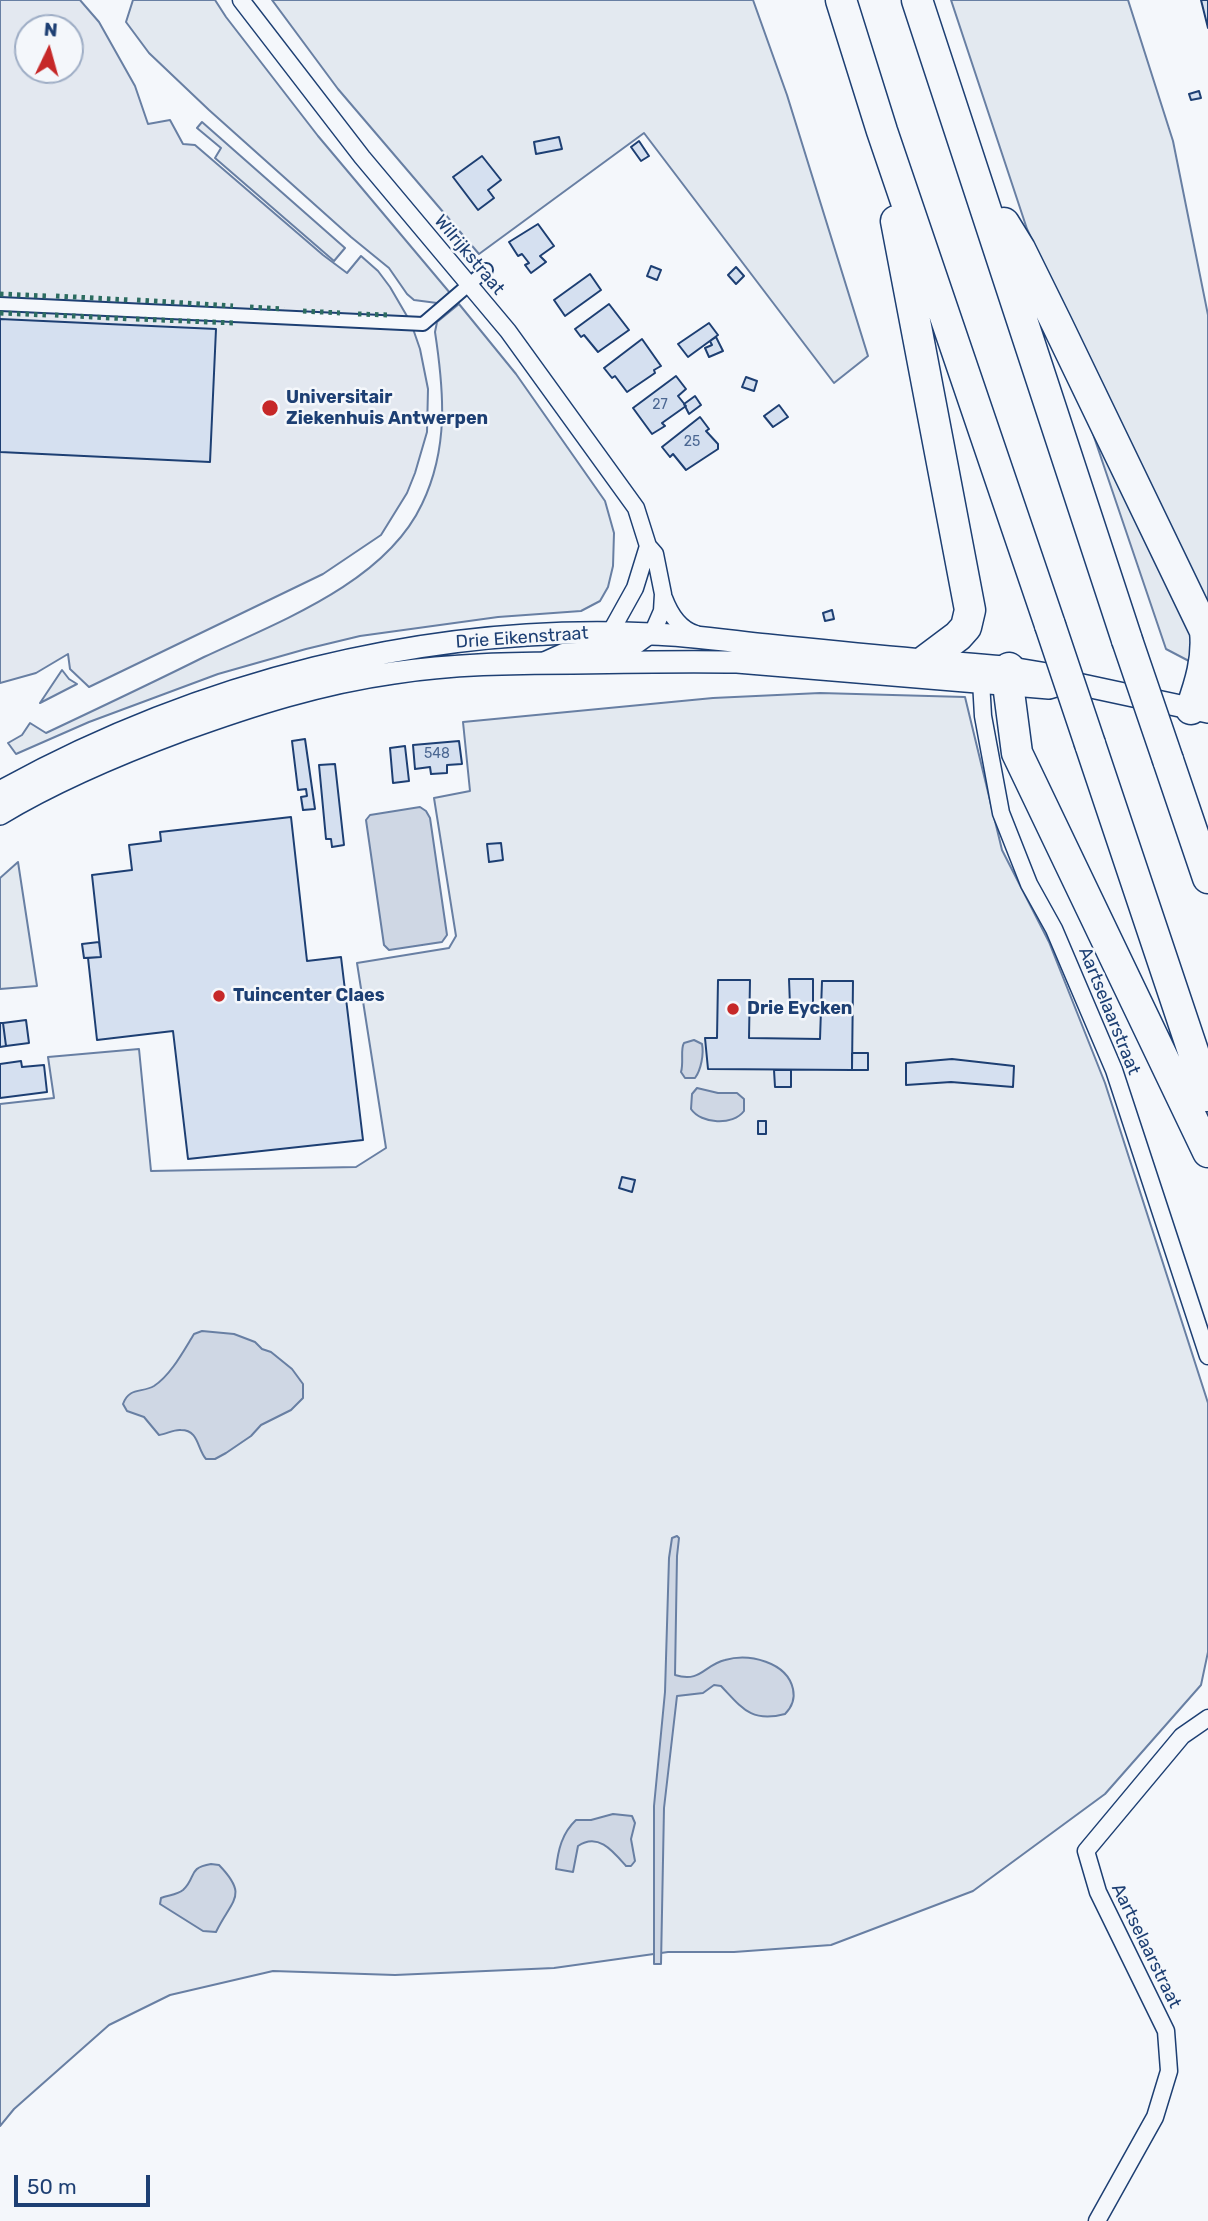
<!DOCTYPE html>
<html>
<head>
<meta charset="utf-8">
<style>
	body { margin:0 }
	#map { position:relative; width:1208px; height:2221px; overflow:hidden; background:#f4f7fb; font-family:Rubik,sans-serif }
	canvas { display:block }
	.north { position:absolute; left:14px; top:14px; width:70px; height:70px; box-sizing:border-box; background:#f4f7fb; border:2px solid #9eadc5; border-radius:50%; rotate:5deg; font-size:19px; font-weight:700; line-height:28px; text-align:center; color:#1d3f73 }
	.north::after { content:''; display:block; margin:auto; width:24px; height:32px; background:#c62828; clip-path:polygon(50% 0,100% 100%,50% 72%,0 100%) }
	.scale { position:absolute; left:14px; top:2175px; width:136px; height:32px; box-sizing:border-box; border:4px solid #1d3f73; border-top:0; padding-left:9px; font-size:21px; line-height:24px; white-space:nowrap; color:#1d3f73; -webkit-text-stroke:5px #f4f7fb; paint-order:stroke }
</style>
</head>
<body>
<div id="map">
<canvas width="1208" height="2221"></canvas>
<div class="north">N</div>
<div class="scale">50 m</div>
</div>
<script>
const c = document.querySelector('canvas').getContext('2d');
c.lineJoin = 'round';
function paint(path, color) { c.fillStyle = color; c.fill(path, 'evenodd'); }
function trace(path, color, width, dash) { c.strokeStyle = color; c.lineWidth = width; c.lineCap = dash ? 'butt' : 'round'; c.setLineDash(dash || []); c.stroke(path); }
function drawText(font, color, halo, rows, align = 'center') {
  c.font = font + ' Rubik,sans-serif'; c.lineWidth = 5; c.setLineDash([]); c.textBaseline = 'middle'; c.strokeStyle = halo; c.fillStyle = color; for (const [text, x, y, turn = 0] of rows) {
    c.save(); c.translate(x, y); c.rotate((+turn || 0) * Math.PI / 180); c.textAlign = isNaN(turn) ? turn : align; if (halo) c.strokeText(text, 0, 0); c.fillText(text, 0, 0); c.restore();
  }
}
const green = new Path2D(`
	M133 0H215L226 17 318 136 450 293 437 303 414 300 407 294 389 268 351 237 209 110 149 53 126 22Z
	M272 0H753L787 95 868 356 834 383 644 133 479 254 338 89Z
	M951 0H1128L1173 141 1208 315V671L1166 649 1092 431 1071 323 1027 229Z
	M202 122 345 248 334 261 215 158 221 148 197 128Z
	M459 304 516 374 605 501 614 533 613 566 608 587 600 601 581 611 498 617 360 636 306 649 218 674 89 722 16 754 8 743 22 735 30 723 46 733C99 708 152 683 204 657 278 622 385 583 422 504 449 448 444 391 435 332L437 322Z
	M62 670 69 679 77 684 40 703Z
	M820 693 965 697 1002 850 1049 942 1105 1083 1208 1403V1652L1201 1685 1105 1794 973 1891 831 1945 734 1952H668L554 1968 395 1975 273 1971 170 1995 109 2025 14 2109 0 2126V1104L54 1098 48 1057 139 1049 151 1171 356 1167 386 1148 357 963 449 948 456 936 434 798 470 791 463 722 713 698Z
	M18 862 37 986 0 989V878Z`);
const parking = new Path2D(`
	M0 0H80L99 22 135 86 148 124 170 120 183 144 195 145 323 255 347 273 361 256 378 271 390 287 411 323 420 349 428 389 427 432 415 473 407 493 381 535 323 574 89 687 70 669 68 654 36 673 0 683ZM28 28H70V70H28Z`);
const water = new Path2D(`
	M420 807 426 811 430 818 447 935 442 942 389 950 384 945 366 820 370 815Z
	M694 1040 702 1044C704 1054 701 1070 695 1078H685L681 1072C684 1062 680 1049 684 1043Z
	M697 1088 718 1093H737L744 1099V1111C733 1126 701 1124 691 1109L692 1094Z
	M202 1331 234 1334 255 1342 262 1349 271 1352 292 1369 303 1384V1398L291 1410 261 1425 251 1436 226 1453 215 1459H206C197 1449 199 1430 181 1430 174 1429 167 1434 159 1435L144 1417 127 1411 123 1404C129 1387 142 1393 154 1386 171 1375 184 1350 194 1334Z
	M677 1536 679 1538 677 1556 675 1675C701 1683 704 1665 725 1660 749 1653 787 1662 793 1689 795 1698 792 1707 785 1714 751 1723 742 1708 721 1686L714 1685 703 1693 677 1696 664 1808 661 1964H654V1806L665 1692 669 1558 672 1538Z
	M613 1814 632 1816 635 1823 631 1839 635 1861 631 1866H626C613 1851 598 1832 578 1846L573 1872 556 1869C558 1850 562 1833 576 1820H591Z
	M211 1864 219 1865C249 1896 232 1899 216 1932L203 1931 160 1904 161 1898C168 1895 177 1895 183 1890 197 1877 187 1868 211 1864Z`);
const building = new Path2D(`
	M1201 0H1208V28Z
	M1199 91 1201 98 1191 100 1189 94Z
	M559 137 562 149 536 154 534 142Z
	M639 141 649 156 641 161 631 147Z
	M482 156 501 180 488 190 494 198 478 210 453 177Z
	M538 224 554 246 540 256 546 262 531 273 525 265 529 263 522 254 518 256 509 242Z
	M651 266 661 270 657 280 647 276Z
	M736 267 744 276 736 284 728 275Z
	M590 274 601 290 565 316 554 300Z
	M609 304 629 330 598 352 584 335 581 337 575 329Z
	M0 319 216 329 210 462 0 452Z
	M709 323 718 335 688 357 678 344Z
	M716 337 723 351 709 357 705 348 712 345 710 341Z
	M642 339 661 366 654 370 655 373 627 392 615 376 612 378 604 368Z
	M676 376 686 389 678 396 686 406 662 423 665 426 652 434 633 408Z
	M746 377 757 381 754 391 742 387Z
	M695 396 701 405 689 414 684 404Z
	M779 405 788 417 773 427 764 416Z
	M700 417 709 429 706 431 718 444V449L686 470 673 454 670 457 662 447Z
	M832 610 834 619 825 621 823 613Z
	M305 739 315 809 303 810 301 797 307 796 306 789 298 790 292 741Z
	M459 741 462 764 447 765V773L431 774 430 767 415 769 413 745Z
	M405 746 409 781 393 783 390 748Z
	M335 764 344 845 332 847 331 839H326L319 765Z
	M291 817 307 961 341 957 363 1140 188 1159 173 1031 97 1040 88 958 101 957 92 875 132 870 129 845 161 841 160 832Z
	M501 843 503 860 489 862 487 844Z
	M99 942 101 957 84 958 82 944Z
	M789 979H813V1005H790Z
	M718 980H750L749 1038 820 1039 822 981H853L852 1070 708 1069 705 1038H717Z
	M26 1020 29 1043 6 1046 3 1023Z
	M0 1023H3L6 1046 0 1047Z
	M852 1053H868V1070H852Z
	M952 1059 1014 1066 1013 1087 951 1082 906 1085V1063Z
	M21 1061 22 1067 44 1065 47 1092 0 1098V1064Z
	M774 1070H791V1087H775Z
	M758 1121H766V1134H758Z
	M622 1177 635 1180 632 1192 619 1188Z`);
const pedestrian = new Path2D(`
	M0 304 423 324 486 270`);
const minor = new Path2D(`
	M241 0 362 157 508 331 636 508 648 546 635 588 610 633
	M664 598C670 614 679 629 696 634
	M543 661 563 652 634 647 652 634 662 611 663 594 655 554 648 546
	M981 681 983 716 1001 813 1029 884 1054 929 1114 1070 1208 1356
	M1097 2221 1155 2117 1169 2071 1166 2031 1098 1892 1086 1851 1182 1736 1208 1718`);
const tertiary = new Path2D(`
	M0 792C197 683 425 623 651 634 690 635 729 641 767 645 846 653 926 661 1005 667L1047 674 1068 682 1208 712
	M0 814C58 779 121 753 183 730 252 705 321 683 393 673 453 664 512 663 573 663 627 662 682 661 737 662L1049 688 1059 685`);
const motorway = new Path2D(`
	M841 0 882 131 1050 625
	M917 0 1127 640
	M896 221 970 610 966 627 958 636 926 660
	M1004 223 1020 249 1057 324 1205 631C1208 658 1200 684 1191 709
	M1009 668 1008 684 1017 753 1208 1152
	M1090 744 1208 1096
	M1168 760 1208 878`);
const motorwayBridge = new Path2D(`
	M1050 625 1090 744
	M1127 640 1168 760`);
const hedge = new Path2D(`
	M0 294 46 296
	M56 296 130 300
	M137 300 233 306
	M250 307 284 309
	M303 311 340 313
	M0 313 46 315
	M358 314 389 315
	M55 315 130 319
	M136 319 234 323`);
const markers = [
	[270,408,9,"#c62828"],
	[219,996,7,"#c62828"],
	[733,1009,7,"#c62828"]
];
const numberNames = [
	["27",660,405],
	["25",692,442],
	["548",437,754]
];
const streetNames = [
	["Wilrijkstraat",469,255,50],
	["Drie Eikenstraat",522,638,-4],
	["Aartselaarstraat",1109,1011,68],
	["Aartselaarstraat",1146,1946,64]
];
const poiNames = [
	["Universitair",286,398],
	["Ziekenhuis Antwerpen",286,419],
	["Tuincenter Claes",233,996],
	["Drie Eycken",747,1009]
];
paint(green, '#e3e9f0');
trace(green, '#687fa3', 2);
paint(parking, '#e3e8f0');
trace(parking, '#687fa3', 2);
paint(water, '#cfd7e4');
trace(water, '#687fa3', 2);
paint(building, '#d5e0f0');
trace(building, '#1d3f73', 2);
trace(pedestrian, '#1d3f73', 16);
trace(minor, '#1d3f73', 19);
trace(tertiary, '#1d3f73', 24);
trace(motorway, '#1d3f73', 33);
trace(pedestrian, '#f4f7fb', 12);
trace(minor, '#f4f7fb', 16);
trace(tertiary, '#f4f7fb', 21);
trace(motorway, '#f4f7fb', 30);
trace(motorwayBridge, '#1d3f73', 33, []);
trace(motorwayBridge, '#f4f7fb', 30);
trace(hedge, '#2c6c60', 5, [3.5, 5]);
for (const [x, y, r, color] of markers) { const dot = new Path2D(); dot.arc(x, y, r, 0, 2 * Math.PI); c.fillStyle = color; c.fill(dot); trace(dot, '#f4f7fb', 2.5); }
drawText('14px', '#4b6792', null, numberNames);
drawText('18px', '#1d3f73', '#f4f7fb', streetNames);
drawText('bold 18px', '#1d3f73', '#f4f7fb', poiNames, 'left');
</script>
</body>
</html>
